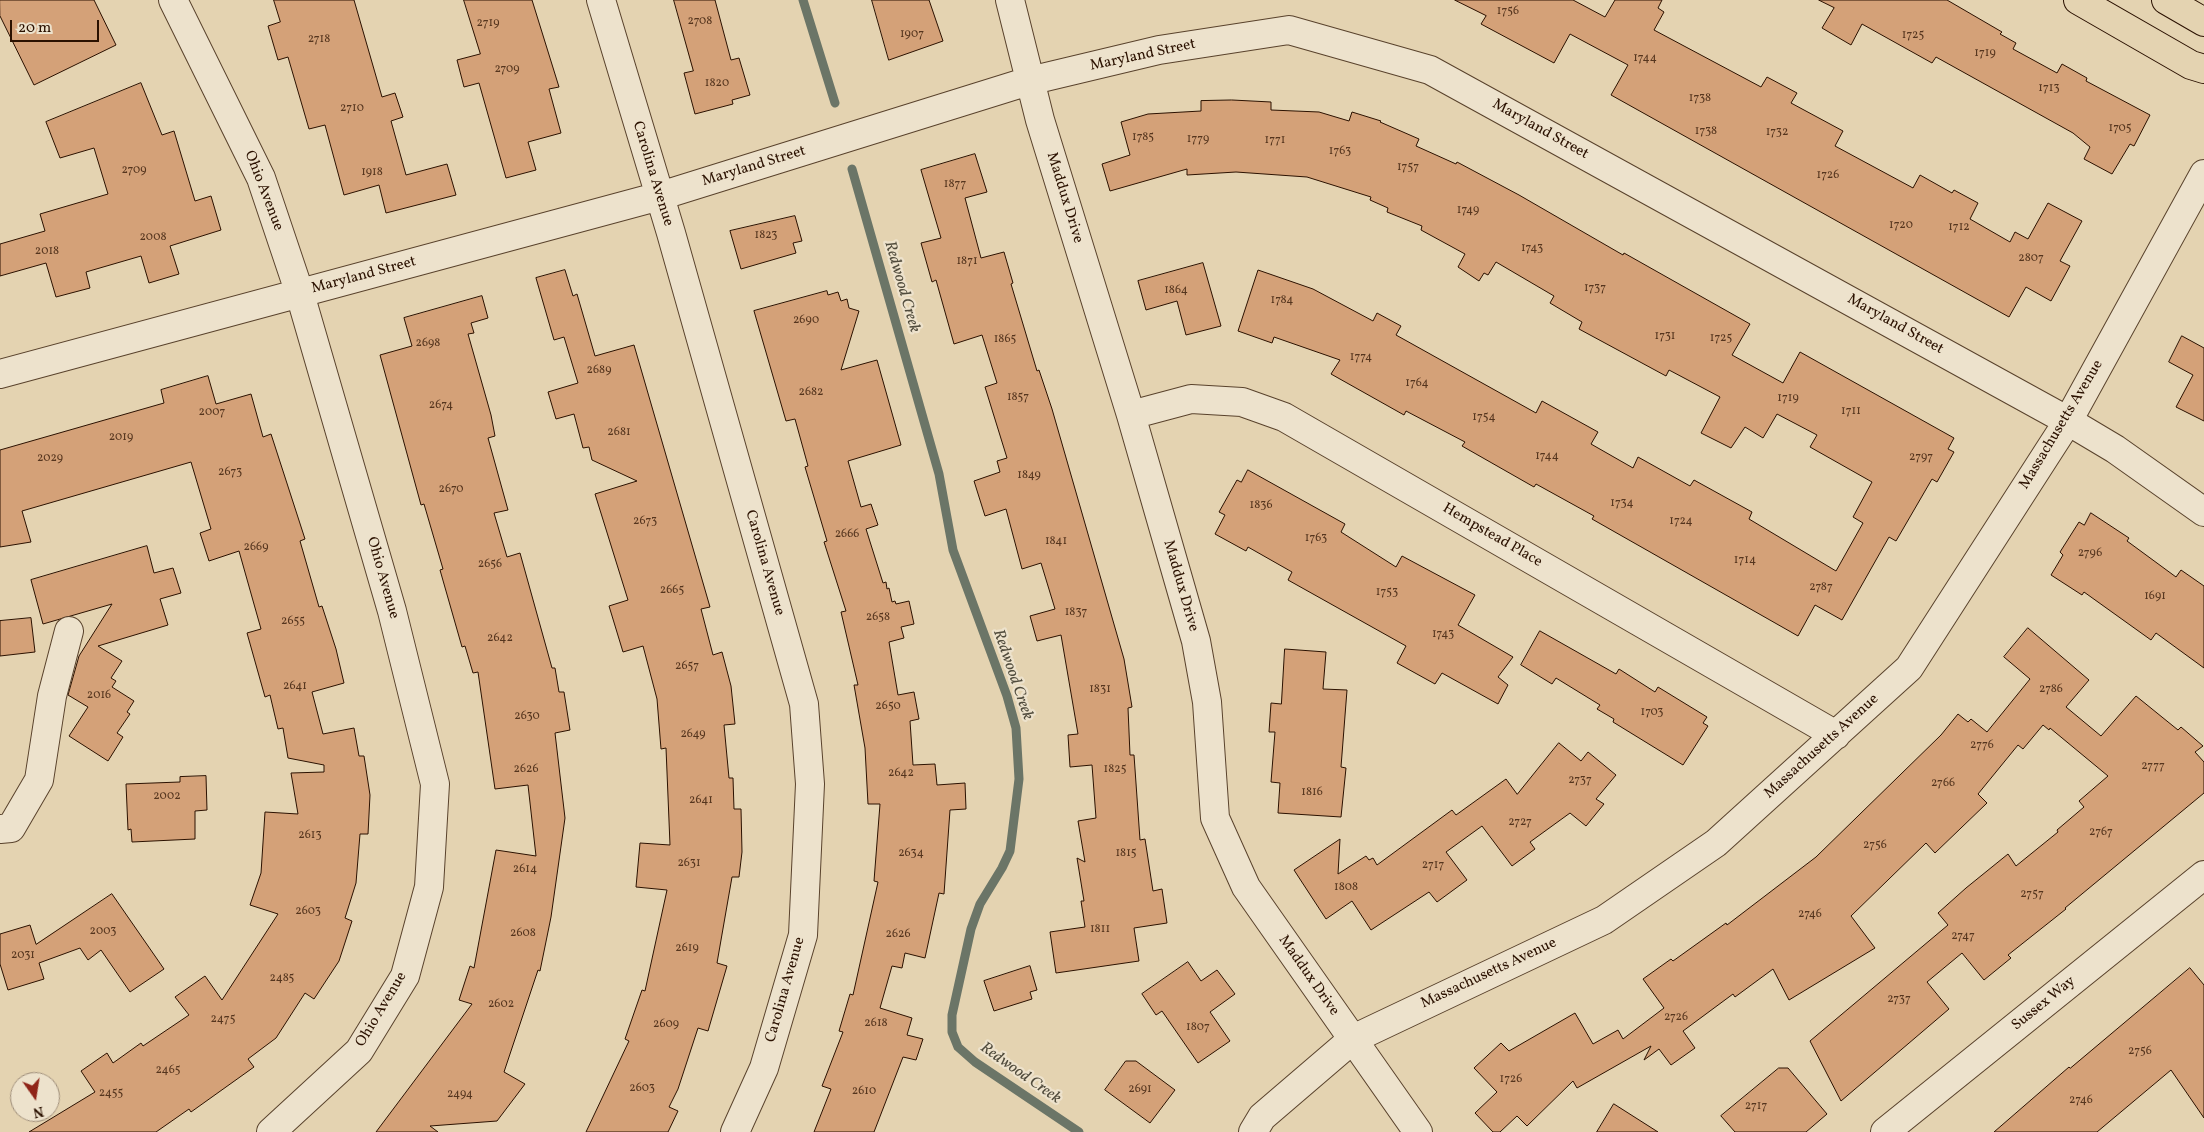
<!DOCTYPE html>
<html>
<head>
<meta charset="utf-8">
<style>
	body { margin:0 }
	#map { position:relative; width:2204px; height:1132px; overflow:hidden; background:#e4d3b1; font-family:Vollkorn,serif }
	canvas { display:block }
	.north { position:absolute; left:10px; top:1072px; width:50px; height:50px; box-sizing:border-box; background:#ede2cc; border:1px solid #9f8e7a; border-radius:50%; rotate:167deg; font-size:14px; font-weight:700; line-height:20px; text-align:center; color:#2b1100 }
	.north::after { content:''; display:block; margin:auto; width:18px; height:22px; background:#8f2418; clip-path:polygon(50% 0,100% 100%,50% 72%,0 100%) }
	.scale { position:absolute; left:10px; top:20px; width:89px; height:22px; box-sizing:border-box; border:2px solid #2b1100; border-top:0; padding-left:6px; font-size:15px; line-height:18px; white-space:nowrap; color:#2b1100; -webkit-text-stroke:4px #ede2cc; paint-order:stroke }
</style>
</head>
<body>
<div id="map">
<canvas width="2204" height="1132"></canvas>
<div class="north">N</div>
<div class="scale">20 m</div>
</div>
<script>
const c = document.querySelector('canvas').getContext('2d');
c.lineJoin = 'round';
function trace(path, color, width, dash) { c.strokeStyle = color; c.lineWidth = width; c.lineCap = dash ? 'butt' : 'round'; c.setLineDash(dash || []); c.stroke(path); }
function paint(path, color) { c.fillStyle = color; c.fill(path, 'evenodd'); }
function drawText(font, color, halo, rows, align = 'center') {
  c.font = font + ' Vollkorn,serif'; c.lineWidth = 4.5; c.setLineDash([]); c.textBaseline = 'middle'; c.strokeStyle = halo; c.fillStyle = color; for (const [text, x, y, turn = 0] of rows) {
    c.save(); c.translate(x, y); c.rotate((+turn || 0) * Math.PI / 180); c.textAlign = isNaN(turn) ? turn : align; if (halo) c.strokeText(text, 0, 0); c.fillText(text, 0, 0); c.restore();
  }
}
const stream = new Path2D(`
	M803 0 835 103
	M852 169 939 474 953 550 1007 696 1016 728 1019 779 1010 851 1002 868 980 904 971 929 952 1015V1032L958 1047 975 1062 1079 1132`);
const building = new Path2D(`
	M0 0H94L116 45 34 85 0 16Z
	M274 0H354L382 97 395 93 403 117 391 121 406 175 447 164 456 195 386 213 379 185 344 195 325 125 309 129 288 57 278 60 268 26 280 22Z
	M464 0H532L559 87 549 89 561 133 528 142 536 170 506 178 479 83 464 87 457 60 480 54Z
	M674 0H715L731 60 739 58 750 95 732 100 733 104 695 114 684 73 693 71Z
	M872 0H929L943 41 889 60Z
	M1455 0H1573L1605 17 1615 0H1662L1658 8 1664 12 1654 30 1761 87 1767 77 1797 93 1791 103 1843 131 1835 146 1913 188 1920 175 1952 193 1954 190 1978 203 1970 219 2010 242 2015 232 2028 239 2048 203 2082 221 2060 261 2070 266 2051 301 2026 287 2009 317 1611 95 1628 65 1570 34 1554 63 1481 24 1486 16Z
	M1819 0H1947L2002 32 2000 34 2016 43 2013 49 2057 73 2062 64 2087 78 2086 81 2150 115 2134 146 2130 144 2112 174 2084 159 2090 147 2073 133 1936 57 1932 63 1862 24 1851 45 1822 28 1834 8Z
	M141 83 162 135 174 131 195 201 211 196 221 230 170 246 179 274 149 283 141 256 86 272 90 288 56 297 46 263 0 276V244L45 231 40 214 108 194 94 148 60 158 46 122Z
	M1232 100 1271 102V110L1319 112 1349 121 1352 112 1381 121 1380 122 1419 139 1416 146 1456 164 1457 162 1519 195 1623 255 1624 253 1750 324 1732 355 1783 383 1800 352 1954 438 1948 449 1954 452 1937 482 1932 479 1896 541 1889 537 1842 620 1815 605 1798 636 1592 519 1594 516 1536 484 1534 487 1462 446 1465 442 1406 411 1404 415 1331 374 1340 360 1274 337 1272 343 1238 331 1258 270 1313 289 1373 321 1377 313 1401 326 1396 335 1536 413 1542 401 1598 432 1591 444 1633 468 1638 457 1690 486 1694 480 1752 512 1749 519 1836 571 1863 523 1853 517 1872 482 1810 447 1817 435 1777 414 1763 438 1745 427 1731 448 1701 433 1720 397 1669 370 1666 376 1579 329 1582 322 1550 303 1554 296 1496 262 1488 275 1484 273 1479 281 1458 267 1465 254 1421 230 1422 226 1387 212 1388 208 1370 200 1371 197 1307 177 1236 172 1187 175V169L1110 191 1102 164 1130 155 1121 122 1148 114 1201 111V101Z
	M975 154 987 192 965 198 981 258 1004 252 1013 283 1011 284 1037 371 1039 370 1052 409 1124 659 1132 707 1128 708 1130 755H1134L1140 840 1145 839 1153 891 1162 889 1167 923 1134 928 1139 961 1056 973 1050 932 1085 927 1081 901H1084L1077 858 1085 862 1078 821 1096 818 1092 765 1070 767 1068 735 1078 734 1061 635 1037 641 1030 616 1055 609 1041 563 1022 569 1006 509 985 516 974 481 1000 472 997 461 1007 458 985 387 997 383 982 335 954 344 936 280 932 282 921 243 941 238 921 170Z
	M795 216 802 241 793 243 796 253 741 269 730 231Z
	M1203 263 1221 326 1186 335 1177 301 1146 310 1138 281Z
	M565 270 573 296 577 294 595 356 634 345 710 607 701 609 713 655 722 652 731 686 735 724 724 725 729 778H733L734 809H741L742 852 739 877H732L717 963 727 966 708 1031 698 1028 678 1089 669 1107 678 1111 668 1132H586L629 1041 625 1039 642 990 645 991 667 890 636 887 640 843 670 845 666 748 661 749 657 699 643 646 623 652 609 606 628 600 595 494 637 481 592 460 589 447 583 448 574 414 556 419 548 392 578 383 564 337 554 340 536 278Z
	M827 291 828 295 838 292 841 301 847 299 849 308 859 311 841 370 877 360 901 445 848 461 861 507 871 504 878 525 866 529 883 583 886 582 887 589 889 588 892 602 895 601 896 604 909 601 914 624 901 627 904 638 889 642 898 695 914 692 919 719 910 721 913 765 935 764 937 785 965 783 966 809 950 810 944 894 939 893 925 958 905 953 902 968 892 966 880 1008 912 1018 907 1035 923 1039 916 1060 903 1057 874 1132H814L831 1089 822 1086 843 1032 839 1031 850 994 853 995 878 882 874 881 880 804H868L865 748 854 685H858L841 612 846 611 824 542 827 541 805 467 808 466 795 419 786 421 754 311Z
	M482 296 488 318 471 323 474 333 468 334 491 415 495 436 488 438 508 510 494 513 507 557 520 553 552 668H555L559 692H564L570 730 555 733 565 818 551 917 540 971 538 970 504 1072 525 1084 497 1121 430 1126 438 1132H376L472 1004 459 1000 470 966 474 968 496 850 536 856 528 785 495 789 478 672 473 673 465 646 462 647 440 570 443 569 424 504 421 505 380 355 412 346 404 318Z
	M2182 336 2204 348V421L2176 407 2193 375 2169 362Z
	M208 376 216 404 251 394 263 437 271 434 305 539 300 541 319 607 322 606 336 649 344 683 312 692 323 734 354 728 359 756H364L370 795 368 834H360L356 883 345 918 352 921 339 961 314 999 305 993 276 1038 248 1059 254 1067 191 1112 189 1109 156 1132H29L95 1092 81 1071 107 1053 113 1063 141 1043 143 1046 189 1015 175 997 205 976 222 1000 278 914 250 905 261 873 265 812 298 814 291 773 324 772V765L288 758 283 728 278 729 270 695 265 697 247 633 261 629 239 551 209 561 200 533 211 529 191 462 22 511 31 542 0 547V450L164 403 161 390Z
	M1248 470 1345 524 1341 532 1396 567 1402 556 1475 595 1458 625 1513 657 1498 677 1508 685 1498 704 1442 673 1435 684 1397 663 1406 646 1288 580 1292 572 1248 547 1246 551 1215 534 1225 515 1219 512 1237 480 1241 482Z
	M2091 513 2129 538 2127 541 2176 577 2181 570 2204 586V668L2156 633 2151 640 2084 592 2082 595 2051 575 2063 555 2060 552 2079 522 2084 525Z
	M147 546 154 573 173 568 181 593 160 599 168 625 98 646 122 661 111 678 116 681 112 687 134 701 127 712 130 714 117 733 123 737 108 761 69 736 88 707 68 695 79 656 112 604 43 624 31 580Z
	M31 618 35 652 0 656V621Z
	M2028 628 2089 680 2066 707 2101 736 2136 696 2178 730 2181 727 2203 746 2195 752 2204 762V793L2065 908 2066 909 2008 955 2011 958 1984 980 1962 953 1927 982 1949 1009 1841 1101 1810 1041 1948 925 1938 913 1966 888 2008 854 2016 866 2058 832 2057 830 2084 807 2079 801 2108 776 2050 728 2049 730 2043 725 2023 749 2018 745 1978 794 1987 803 1935 853 1926 843 1851 916 1875 948 1789 1000 1773 969 1735 997 1733 994 1683 1031 1695 1048 1671 1065 1659 1049 1644 1060 1651 1046 1577 1088 1573 1081 1527 1126 1517 1116 1500 1132H1493L1475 1113 1497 1092 1474 1068 1501 1043 1509 1051 1575 1013 1593 1044 1618 1030 1623 1039 1664 1008 1643 979 1671 959 1673 961 1726 923 1727 925 1816 857 1941 735 1958 714 1968 722 1971 719 1987 732 2030 679 2004 657Z
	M1540 631 1616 674 1619 669 1655 692 1658 687 1707 717 1703 723 1708 726 1683 765 1613 722 1614 719 1597 709 1600 705 1556 678 1552 684 1521 665Z
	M1285 649 1326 652 1323 689 1347 690 1341 767 1346 768 1341 817 1278 813 1280 783 1271 782 1275 732H1269L1271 703 1281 704Z
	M1559 743 1581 761 1588 752 1616 775 1596 799 1604 804 1586 826 1570 813 1530 842 1535 849 1512 866 1482 826 1446 852 1467 880 1437 902 1429 892 1371 930 1352 901 1326 919 1294 870 1340 839 1338 874 1366 856 1369 860 1373 858 1377 865 1452 810 1456 815 1506 779 1517 794Z
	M206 776 207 810 195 811V839L132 842 131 829 128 830 126 784 180 782V777Z
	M112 894 164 969 130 992 101 950 88 960 80 948 39 963 44 979 8 990 0 964V934L30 925 36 944Z
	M1188 962 1201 981 1217 970 1235 994 1210 1012 1230 1041 1198 1063 1162 1011 1156 1015 1142 994Z
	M1030 966 1037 990 1030 992 1032 999 994 1011 984 981Z
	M2190 968 2204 985V1118L2171 1070 2097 1132H1994L2069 1067 2070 1068Z
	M1126 1061H1136L1175 1090 1150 1123 1105 1090Z
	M1779 1068H1788L1827 1114 1806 1132H1735L1721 1116Z
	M1614 1104 1658 1132H1597Z`);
const minor = new Path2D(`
	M173 0 261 178 300 294 392 611 435 784 429 887 405 976 359 1051 271 1132
	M601 0 671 233 804 704 810 784 803 935 764 1068 735 1132
	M1010 0 1040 120 1131 415 1196 641 1207 702 1215 818 1246 887 1418 1132
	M0 374 660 196 1029 81 1159 50 1289 30 1430 70 2068 421 2115 449 2204 512
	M1131 415 1191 399 1242 402 1284 417 1836 735
	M0 829 11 828 39 780 52 696 69 631
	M1253 1132 1262 1117 1353 1039 1604 920 1716 843 1909 668 2068 421 2204 174
	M1885 1132 2204 875`);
const major = new Path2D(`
	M2078 0 2191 65 2204 69
	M2166 0 2204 22`);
const numberNames = [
	["1756",1508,12],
	["2708",700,22],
	["2719",488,24],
	["1907",912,35],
	["1725",1913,36],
	["2718",319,40],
	["1719",1985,54],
	["1744",1645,59],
	["2709",507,70],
	["1820",717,84],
	["1713",2049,89],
	["1738",1700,99],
	["2710",352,109],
	["1705",2120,129],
	["1738",1706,132],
	["1732",1777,133],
	["1785",1143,138],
	["1779",1198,140],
	["1771",1275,141],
	["1763",1340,152],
	["1757",1408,168],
	["2709",134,171],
	["1918",372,173],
	["1726",1828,176],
	["1877",955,185],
	["1749",1468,211],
	["1720",1901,226],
	["1712",1959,228],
	["1823",766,236],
	["2008",153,238],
	["1743",1532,249],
	["2018",47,252],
	["2807",2031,259],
	["1871",967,262],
	["1737",1595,289],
	["1864",1176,291],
	["1784",1282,301],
	["2690",806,321],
	["1731",1665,337],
	["1725",1721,339],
	["1865",1005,340],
	["2698",428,344],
	["1774",1361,358],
	["2689",599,371],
	["1764",1417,384],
	["2682",811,393],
	["1857",1018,398],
	["1719",1788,399],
	["2674",441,406],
	["1711",1851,412],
	["2007",212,413],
	["1754",1484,418],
	["2681",619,433],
	["2019",121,438],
	["1744",1547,457],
	["2797",1921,458],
	["2029",50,459],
	["2673",230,473],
	["1849",1029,476],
	["2670",451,490],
	["1734",1622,504],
	["1836",1261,506],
	["2673",645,522],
	["1724",1681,522],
	["2666",847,535],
	["1763",1316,539],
	["1841",1056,542],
	["2669",256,548],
	["2796",2090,554],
	["1714",1745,561],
	["2656",490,565],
	["2787",1821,588],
	["2665",672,591],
	["1753",1387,593],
	["1691",2155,597],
	["1837",1076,613],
	["2658",878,618],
	["2655",293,622],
	["1743",1443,635],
	["2642",500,639],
	["2657",687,667],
	["2641",295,687],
	["1831",1100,690],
	["2786",2051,690],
	["2016",99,696],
	["2650",888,707],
	["1703",1652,713],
	["2630",527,717],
	["2649",693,735],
	["2776",1982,746],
	["2777",2153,767],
	["2626",526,770],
	["1825",1115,770],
	["2642",901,774],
	["2737",1580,781],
	["2766",1943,784],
	["1816",1312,793],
	["2002",167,797],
	["2641",701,801],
	["2727",1520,823],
	["2767",2101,833],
	["2613",310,836],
	["2756",1875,846],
	["2634",911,854],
	["1815",1126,854],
	["2631",689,864],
	["2717",1433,866],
	["2614",525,870],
	["1808",1346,888],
	["2757",2032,895],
	["2603",308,912],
	["2746",1810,915],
	["1811",1100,930],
	["2003",103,932],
	["2608",523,934],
	["2626",898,935],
	["2747",1963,937],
	["2619",687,949],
	["2031",23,956],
	["2485",282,979],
	["2737",1899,1000],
	["2602",501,1005],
	["2726",1676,1018],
	["2475",223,1020],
	["2618",876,1024],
	["2609",666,1025],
	["1807",1198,1028],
	["2756",2140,1052],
	["2465",168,1071],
	["1726",1511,1080],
	["2603",642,1089],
	["2691",1140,1090],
	["2610",864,1092],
	["2455",111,1094],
	["2494",460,1095],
	["2746",2081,1101],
	["2717",1756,1107]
];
const streetNames = [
	["Maryland Street",1143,56,-12],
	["Maryland Street",1540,130,29],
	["Maryland Street",754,167,-17],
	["Carolina Avenue",652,174,73],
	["Ohio Avenue",263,191,69],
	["Maddux Drive",1064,198,73],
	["Maryland Street",364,276,-15],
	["Maryland Street",1895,325,29],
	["Massachusetts Avenue",2062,425,-59],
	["Hempstead Place",1492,536,30],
	["Carolina Avenue",764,563,74],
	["Ohio Avenue",382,578,74],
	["Maddux Drive",1180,586,74],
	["Massachusetts Avenue",1822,747,-42],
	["Massachusetts Avenue",1489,974,-25],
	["Maddux Drive",1308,976,55],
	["Carolina Avenue",786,990,-74],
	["Sussex Way",2044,1004,-39],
	["Ohio Avenue",382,1010,-59]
];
const waterNames = [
	["Redwood Creek",901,287,74],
	["Redwood Creek",1012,675,71],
	["Redwood Creek",1020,1074,35]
];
trace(stream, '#6b7567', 9);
paint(building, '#d4a178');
trace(building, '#2b1100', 1);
trace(minor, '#59422c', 30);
trace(major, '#2b1100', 30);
trace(minor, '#ede2cc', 28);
trace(major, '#e4d3b1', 28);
drawText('12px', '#55351e', null, numberNames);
drawText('15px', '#2b1100', '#ede2cc', streetNames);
drawText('italic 16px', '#504b3c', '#ede2cc', waterNames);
</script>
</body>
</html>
